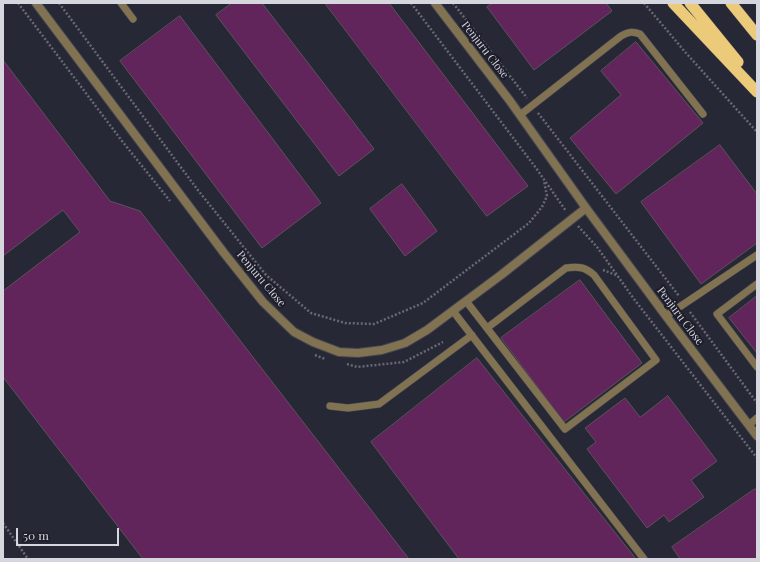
<!DOCTYPE html>
<html>
<head>
<meta charset="utf-8">
<style>
	body { margin:0 }
	#map { position:relative; width:760px; height:562px; overflow:hidden; background:#272835; font-family:"Playfair Display",serif }
	canvas { display:block }
	.frame { position:absolute; inset:0; border:4px solid #d5d6de; pointer-events:none }
	.scale { position:absolute; left:16px; top:528px; width:103px; height:18px; box-sizing:border-box; border:2px solid #d5d6de; border-top:0; padding-left:5px; font-size:12px; line-height:14px; white-space:nowrap; color:#d5d6de; -webkit-text-stroke:3px #1e1e2b; paint-order:stroke }
</style>
</head>
<body>
<div id="map">
<canvas width="760" height="562"></canvas>
<div class="frame"></div>
<div class="scale">50 m</div>
</div>
<script>
const c = document.querySelector('canvas').getContext('2d');
c.lineJoin = 'round';
function paint(path, color) { c.fillStyle = color; c.fill(path, 'evenodd'); }
function trace(path, color, width, dash) { c.strokeStyle = color; c.lineWidth = width; c.lineCap = dash ? 'butt' : 'round'; c.setLineDash(dash || []); c.stroke(path); }
function drawText(font, color, halo, rows, align = 'center') {
  c.font = font + ' "Playfair Display",serif'; c.lineWidth = 4; c.setLineDash([]); c.textBaseline = 'middle'; c.strokeStyle = halo; c.fillStyle = color; for (const [text, x, y, turn = 0] of rows) {
    c.save(); c.translate(x, y); c.rotate((+turn || 0) * Math.PI / 180); c.textAlign = isNaN(turn) ? turn : align; if (halo) c.strokeText(text, 0, 0); c.fillText(text, 0, 0); c.restore();
  }
}
const building = new Path2D(`
	M232 3H262L374 149 339 176 216 15Z
	M325 3H389L528 186 487 216Z
	M493 3H606L612 11 534 70 487 7Z
	M180 16 321 203 262 248 120 61Z
	M636 42 703 123 616 194 570 138 621 95 601 71Z
	M3 60 110 201 140 211 409 559H143L3 377V291L80 232 63 210 3 256Z
	M720 145 757 194V243L701 284 641 202Z
	M402 184 437 231 405 256 370 209Z
	M580 280 642 363 564 422 501 338Z
	M757 296V353L729 318Z
	M477 358 636 559H459L371 442Z
	M668 396 717 461 691 480 704 497 669 522 664 515 647 528 587 449 596 442 585 428 625 398 640 417Z
	M755 489 757 491V559H680L672 547Z`);
const path = new Path2D(`
	M18 3 122 141 170 201
	M59 3 197 189 266 275 311 313 345 323 374 324 423 303 529 223 542 207 547 196 544 181
	M411 3 536 168 566 211
	M453 3 527 98
	M644 3 686 53 757 132
	M538 113 679 296
	M578 226 597 247 634 299 757 458
	M603 270 616 275
	M690 312 757 403
	M315 355 325 359
	M347 364 357 367 404 362 443 342
	M3 523 28 559`);
const service = new Path2D(`
	M121 3 133 19
	M520 115 621 36C628 32 632 31 640 34L703 114
	M757 284 717 314 757 367
	M466 301 565 429 656 360 594 275C585 267 578 266 566 268L487 328
	M453 311 644 559
	M666 316 757 255
	M330 406 348 408 379 404 472 335
	M749 425 757 418`);
const minor = new Path2D(`
	M36 3 224 253 263 302 294 332 313 342 339 352 358 353 382 350 405 343 427 330 501 275 586 208
	M435 3 510 101 586 208 666 316 757 436`);
const trunk = new Path2D(`
	M673 3 757 92
	M690 3 738 62
	M731 3 757 35`);
const streetNames = [
	["Penjuru Close",485,50,52],
	["Penjuru Close",261,279,50],
	["Penjuru Close",680,316,53]
];
paint(building, '#61255b');
trace(building, '#5f515c', 1);
trace(service, '#434450', 8);
trace(minor, '#434450', 10);
trace(trunk, '#434450', 12);
trace(path, '#686974', 2.5, [2, 2]);
trace(service, '#817251', 7);
trace(minor, '#817251', 8);
trace(trunk, '#ebca7a', 11);
drawText('11px', '#d5d6de', '#1e1e2b', streetNames);
</script>
</body>
</html>
